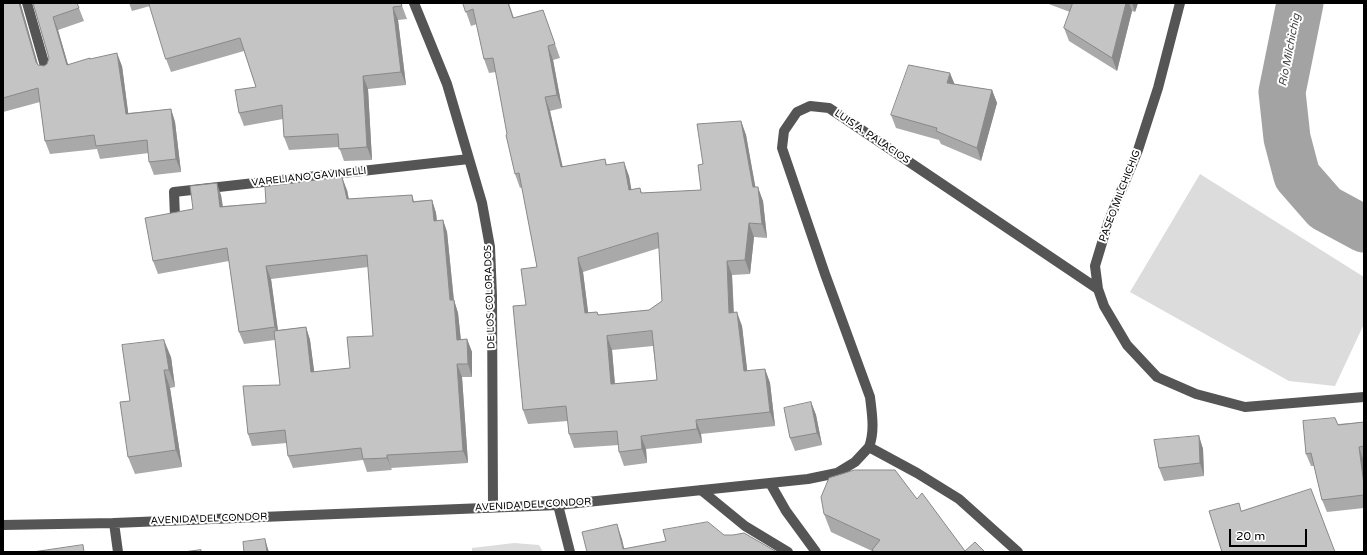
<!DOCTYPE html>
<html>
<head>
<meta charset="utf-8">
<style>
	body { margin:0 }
	#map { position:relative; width:1367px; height:555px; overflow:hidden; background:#fff; font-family:"Varela Round",sans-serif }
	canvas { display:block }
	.frame { position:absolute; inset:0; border:4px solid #000; pointer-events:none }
	.scale { position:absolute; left:1229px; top:529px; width:78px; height:18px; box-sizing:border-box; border:2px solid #000; border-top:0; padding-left:5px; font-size:12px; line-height:14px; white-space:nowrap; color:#000; -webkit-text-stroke:3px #fff; paint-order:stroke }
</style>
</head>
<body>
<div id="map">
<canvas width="1367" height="555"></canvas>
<div class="frame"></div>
<div class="scale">20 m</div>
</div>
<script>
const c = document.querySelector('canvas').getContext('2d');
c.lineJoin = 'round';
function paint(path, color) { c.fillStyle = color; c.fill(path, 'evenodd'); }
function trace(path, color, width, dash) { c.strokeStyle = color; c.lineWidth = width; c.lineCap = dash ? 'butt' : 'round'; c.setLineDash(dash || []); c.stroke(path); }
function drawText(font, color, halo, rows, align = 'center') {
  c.font = font + ' "Varela Round",sans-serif'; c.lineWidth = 4; c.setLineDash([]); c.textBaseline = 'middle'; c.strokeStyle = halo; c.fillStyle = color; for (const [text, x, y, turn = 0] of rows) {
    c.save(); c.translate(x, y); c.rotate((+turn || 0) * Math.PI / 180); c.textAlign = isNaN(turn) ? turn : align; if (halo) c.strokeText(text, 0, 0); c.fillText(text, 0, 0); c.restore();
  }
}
const green = new Path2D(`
	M1200 174 1364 277V324L1335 386 1289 381 1130 292Z
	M514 543 539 545 543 552H472V548Z`);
const river = new Path2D(`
	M1300 3 1282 92 1287 138 1297 176 1325 208 1364 229`);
const minor = new Path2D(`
	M27 3 47 73
	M414 3 447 84 482 203 490 247 492 296 493 507
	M1180 3 1158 88 1138 150 1108 223 1095 266 1098 289 1104 306 1127 345 1157 377 1196 394 1245 407 1364 397
	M175 217 174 192 469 159
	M869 447C875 431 872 414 870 397L825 274 782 148 784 131 797 112 810 106 829 108 1098 289
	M770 483 786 511 816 552
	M701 490 745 526 788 552
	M558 505 570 552
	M114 523 118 552
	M3 525 114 523 558 505 808 479 837 473 855 462 869 447 917 473 959 499 1018 552`);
const wall = new Path2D(`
	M3 3 21 5 38 65 44 66 47 64 49 58 33 3H77L84 21 58 30 68 65 90 59 122 66 128 113 171 109 175 122 181 172 154 175 149 162V153L100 159 97 149 50 154 45 141 40 102 3 112Z
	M129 3H401L407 19 398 20 406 85 368 89 372 160 344 161 339 147 289 150 284 137 283 119 244 126 239 113 256 87 244 51 171 72 166 59 150 6 132 11Z
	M463 3H509L514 18 548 24 560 58 553 60 562 108 550 111 562 167 605 159 607 165 629 176 631 190 640 188 642 193 701 190 703 164 741 121 746 135 755 187 763 201 767 238 754 237 750 274 732 275 734 312 742 326 747 371 765 369 770 383 775 426 701 434 702 443 646 449 647 463 624 466 619 452V445L574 448 569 434 568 421 528 424 523 410 526 305 537 267 522 187 520 188 515 174 496 72 489 73 484 59 477 24 471 26ZM659 248 662 301 649 310 599 315 597 312 588 313 583 272ZM653 346 657 380 615 384 612 350Z
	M1046 3H1138L1135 12 1132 11 1117 71 1069 41 1064 28 1070 12Z
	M954 84 992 90 997 103 981 161 941 144 939 140 896 128 891 115Z
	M347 190 349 199 412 195 414 201 432 200 436 213 437 221 443 220 447 232 454 300 458 313 461 340 467 339 472 352V377H462L468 463 391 468 392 470 367 472 363 460 293 468 288 456 287 443 252 446 248 434 280 385 275 340 244 344 239 332 229 261 158 274 153 261 193 209 221 195 223 206 266 203ZM368 267 373 336 350 368 314 372 310 340 306 327 278 330 271 279Z
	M171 357 175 387 170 388 182 467 135 474 128 457 130 401Z
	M811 402 816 415 822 445 795 451 790 438Z
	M1364 422V459H1363L1364 463V508L1327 512 1322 500 1314 466H1311L1306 454 1338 424Z
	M1199 436 1203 449 1204 476 1164 481 1159 468Z
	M917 499 965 551 985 552H872V551L831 532 824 514Z`);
const shadedWall = new Path2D(`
	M19 3H21V5L41 75 36 62Z
	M1126 3H1129L1132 11 1117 71 1112 58Z
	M1132 3H1138L1135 12Z
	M393 7 398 20 406 85 401 72Z
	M53 17 58 30 72 78 67 65Z
	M548 46 553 60 562 108 557 95Z
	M117 53 122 66 130 126 126 114Z
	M950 73 955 85 947 83Z
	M363 76 368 89 372 160 367 147Z
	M992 90 997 103 981 161 977 148Z
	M545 97 550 111 566 181 561 167Z
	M171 109 175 122 181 172 176 159Z
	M741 121 746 135 758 201 753 187Z
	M624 162 629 176 634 204 629 190Z
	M342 177 347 190 351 212 347 199Z
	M217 183 221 195 224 219 220 207Z
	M758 187 763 201 767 238 762 224Z
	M432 200 436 213 438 233 434 221Z
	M443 220 447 232 455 313 450 300Z
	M749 223 754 237 750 274 745 260Z
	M578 258 583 272 590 327 585 313Z
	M727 261 732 275 734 327 729 313Z
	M266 266 271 279 279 339 275 327Z
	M454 300 458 313 462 352 457 340Z
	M737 312 742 326 749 385 744 371Z
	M306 327 310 340 316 385 311 372Z
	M607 336 612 350 616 398 611 384Z
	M467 339 472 352V377L468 364Z
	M164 340 171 357 175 387 169 370Z
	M457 364 462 377 468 463 463 451Z
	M765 369 770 383 775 426 770 412Z
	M164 370 170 388 182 467 176 450Z
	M811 402 816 415 822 445 817 433Z
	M696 420 701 434 702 443 697 429Z
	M641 436 646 449 647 463 642 449Z
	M1199 436 1203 449 1204 476 1200 463Z
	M1359 447 1363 459 1364 485Z
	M387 455 391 468 392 470 387 458Z
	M617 524 622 539 625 552H624Z
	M265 539 269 552H267Z`);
const building = new Path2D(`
	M3 3H19L36 62 38 65 44 66 47 64 49 58 33 3H77L79 8 53 17 67 65 90 58V59L117 53 126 114 171 109 176 159 149 162 147 140 96 146 94 135 45 141 38 88 3 98Z
	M149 3H401L402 6 393 7 401 72 363 76 367 147 339 149 338 134 284 137 282 105 239 113 235 90 256 87 240 38 166 59Z
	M463 3H508L513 18 543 10 555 44 548 46 557 95 545 97 561 167 605 159 606 165 624 162 629 190 640 188 641 193 701 190 698 165 703 164 697 124 741 121 753 187H758L762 224 749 223 745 260 727 261 729 313 737 312 744 371 765 369 770 412 696 420 697 429 641 436 642 449 619 452 617 431 569 434 566 406 523 410 513 306 526 305 521 269 537 267 519 173 515 174 506 135 507 134 493 58 484 59 473 9 466 12ZM658 233 662 301 649 310 598 315 597 312 585 313 578 258ZM652 331 657 380 611 384 607 336Z
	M1073 3H1126L1112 58 1064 28Z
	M909 65 950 73 947 83 992 90 977 148 936 131 937 128 891 115Z
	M342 177 347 199 412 195 413 202 432 200 434 221 443 220 450 300H454L457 340 467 339 468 364H457L463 451 387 455V458L363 459 361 448 288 456 285 430 248 434 243 386 280 385 274 331 306 327 311 372 350 368 347 337 373 336 367 255 266 266 275 327 239 332 227 248 153 261 145 218 193 209 190 186 217 183 220 207 266 203 265 187Z
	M164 340 169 370H164L176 450 128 457 120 402 130 401 122 345Z
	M811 402 817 433 790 438 784 408Z
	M1335 418 1338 425 1364 422V446L1359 447 1364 485V495L1322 500 1311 453 1306 454 1303 421Z
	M1199 436 1200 463 1159 468 1154 440Z
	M855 470H895L917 499 922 493 965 551 975 542 985 552H875L872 550 880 540 824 514 821 497 829 478Z
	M1311 489 1335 552H1222L1209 511 1239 503 1241 511Z
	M708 522 724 535H733L744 533 777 552H587L582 532 617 524 623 549 666 541 663 530Z
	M265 539 267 552H244L243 542Z
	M83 545 84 552H33Z
	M201 550V552H184Z`);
const streetNames = [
	["LUIS A. PALACIOS",872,137,34],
	["VARELIANO GAVINELLI",309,177,-6],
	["PASEO MILCHICHIG",1120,196,-69],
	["DE LOS COLORADOS",490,297,-92],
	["AVENIDA DEL CONDOR",533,505,-3],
	["AVENIDA DEL CONDOR",209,519,-2]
];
const waterNames = [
	["Río Milchichig",1290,50,-79]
];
paint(green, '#dcdcdc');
trace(river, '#a3a3a3', 47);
trace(minor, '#555', 10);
paint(wall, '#a9a9a9');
paint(shadedWall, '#898989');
paint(building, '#c4c4c4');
trace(building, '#898989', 1);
drawText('10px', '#000', '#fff', streetNames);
drawText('italic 11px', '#444', '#fff', waterNames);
</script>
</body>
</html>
